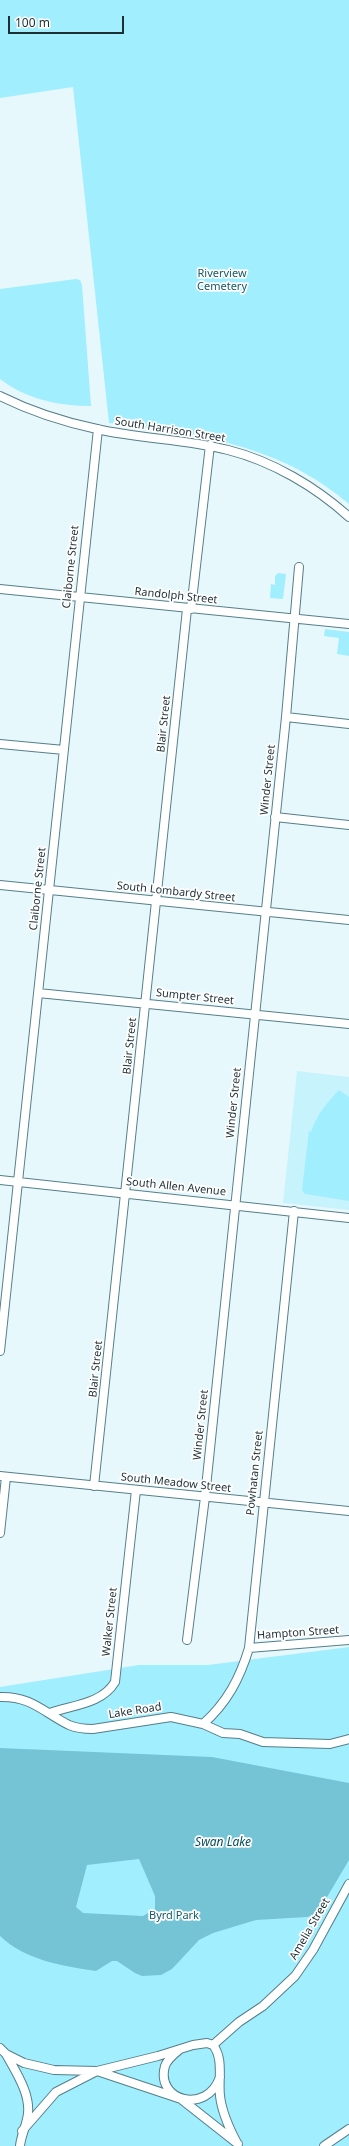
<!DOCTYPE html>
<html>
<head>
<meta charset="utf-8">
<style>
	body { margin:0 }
	#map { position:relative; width:349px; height:2146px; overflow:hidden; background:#e6f8fc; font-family:"Noto Sans",sans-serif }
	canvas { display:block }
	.scale { position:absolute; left:8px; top:16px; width:116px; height:18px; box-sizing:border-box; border:2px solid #1d2f33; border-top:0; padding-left:5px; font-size:12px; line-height:14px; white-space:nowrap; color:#1d2f33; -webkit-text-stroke:3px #fff; paint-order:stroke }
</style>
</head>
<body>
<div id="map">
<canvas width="349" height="2146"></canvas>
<div class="scale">100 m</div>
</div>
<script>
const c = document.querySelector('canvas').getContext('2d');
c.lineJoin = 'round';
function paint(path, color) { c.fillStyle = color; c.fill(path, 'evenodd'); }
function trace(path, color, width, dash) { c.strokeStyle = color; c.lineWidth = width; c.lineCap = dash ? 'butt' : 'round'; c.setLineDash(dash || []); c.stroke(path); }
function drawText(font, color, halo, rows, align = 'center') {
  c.font = font + ' "Noto Sans",sans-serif'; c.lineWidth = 3.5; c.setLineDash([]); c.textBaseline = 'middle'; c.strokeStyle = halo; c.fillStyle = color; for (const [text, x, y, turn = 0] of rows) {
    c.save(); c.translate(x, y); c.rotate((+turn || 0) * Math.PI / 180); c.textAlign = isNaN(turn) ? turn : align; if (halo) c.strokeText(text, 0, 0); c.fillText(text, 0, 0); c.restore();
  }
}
const built = new Path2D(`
	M297 1071 349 1077V1210L283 1203Z`);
const green = new Path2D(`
	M0 0H349V504C279 444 197 434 109 423L73 87 0 98Z
	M76 279 80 280 82 285 91 406C58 406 26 399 0 379V289Z
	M278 573 286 574 283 599 270 598 271 584 275 585V576Z
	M325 629 349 632V656L337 654 339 638 324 636Z
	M339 1090 349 1097V1201L305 1194 302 1190 309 1131 311 1132C317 1114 327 1103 339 1090Z
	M349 1647V2146H0V1687L139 1665H208Z`);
const water = new Path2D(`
	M0 1748 212 1757 349 1783V1860L317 1914 307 1917 256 1920 213 1933 199 1940 172 1969 161 1975 142 1976 135 1973 117 1961H112L96 1971C62 1966 25 1960 0 1936ZM139 1859 155 1896V1909L143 1916 83 1913 76 1907 87 1865Z`);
const minor = new Path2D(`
	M0 396C30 411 64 422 97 429 140 439 185 439 228 450 272 461 316 487 349 517
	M0 589 349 624
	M191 609 210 445
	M286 717 349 724
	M0 744 64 750
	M275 817 349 825
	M0 885 349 920
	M38 993 349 1024
	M0 1180 349 1218
	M0 1351 98 429
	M0 1476 349 1511
	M94 1486 187 609
	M0 1533 6 1477
	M187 1640 205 1497 286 717 299 567
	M249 1648 349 1640
	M0 1697C31 1696 43 1712 69 1725 76 1728 85 1729 93 1729L171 1717 203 1724 223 1733 240 1734 263 1742 330 1744 349 1739
	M50 1713C72 1705 102 1704 115 1682L136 1490
	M203 1724C227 1703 240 1678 249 1648L294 1211
	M213 2045 239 2022 263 2006 295 1976 313 1950 349 1884
	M213 2045C224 2059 218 2079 220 2096 222 2113 229 2128 237 2143
	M0 2048 6 2054 24 2063 54 2070 97 2071 181 2099 238 2144
	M179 2050C174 2054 167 2060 165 2066 155 2101 207 2115 220 2077
	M6 2054C16 2072 33 2097 27 2119 25 2129 21 2136 20 2146
	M22 2131 56 2092 97 2071 158 2056 193 2045 207 2043 213 2045
	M324 2146 349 2129`);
const parkNames = [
	["Riverview",222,274],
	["Cemetery",222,287],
	["Byrd Park",174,1916]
];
const streetNames = [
	["South Harrison Street",170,430,9],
	["Claiborne Street",71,567,-84],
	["Randolph Street",176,596,6],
	["Blair Street",164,724,-84],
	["Winder Street",268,780,-84],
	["Claiborne Street",38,889,-84],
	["South Lombardy Street",176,892,6],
	["Sumpter Street",195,997,6],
	["Blair Street",130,1046,-84],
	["Winder Street",234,1103,-84],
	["South Allen Avenue",176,1187,6],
	["Blair Street",96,1369,-84],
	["Winder Street",201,1425,-84],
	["Powhatan Street",255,1473,-84],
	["South Meadow Street",176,1483,6],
	["Walker Street",110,1622,-84],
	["Hampton Street",298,1633,-4],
	["Lake Road",135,1711,-9],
	["Amelia Street",310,1929,-60]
];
const waterNames = [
	["Swan Lake",223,1843]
];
paint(built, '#c7f3fd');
paint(green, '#a1eeff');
paint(water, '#74c4d5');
trace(minor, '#547f89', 10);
trace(minor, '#fff', 8);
drawText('11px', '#145864', '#fff', parkNames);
drawText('11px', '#1d2f33', '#fff', streetNames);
drawText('italic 12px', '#044f5b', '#fff', waterNames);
</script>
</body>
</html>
